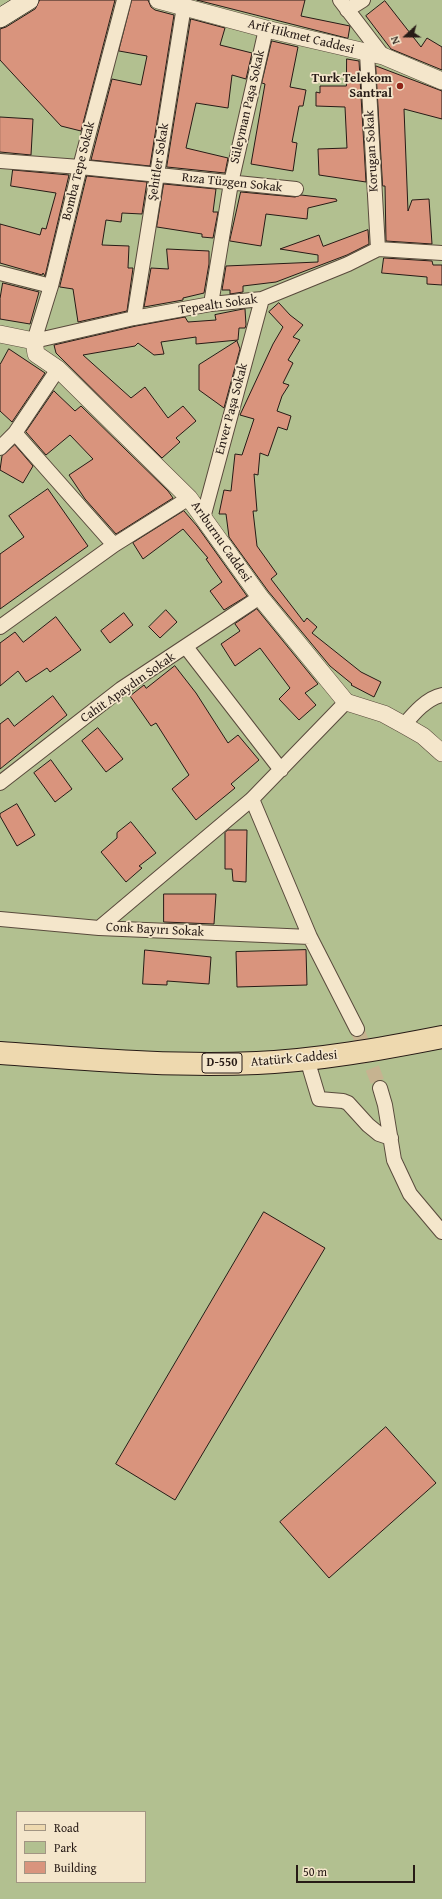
<!DOCTYPE html>
<html>
<head>
<meta charset="utf-8">
<style>
	body { margin:0 }
	#map { position:relative; width:442px; height:1899px; overflow:hidden; background:#eed9af; font-family:"Gentium Book Plus",serif }
	canvas { display:block }
	.legend { position:absolute; left:16px; top:1811px; width:130px; height:72px; box-sizing:border-box; background:#f4e6cb; border:1px solid #a29583; margin:0; padding:5px 7px; list-style:none; font-size:12px; color:#271b16 }
	.legend li { display:flex; align-items:center; gap:8px; height:20px }
	.legend b { width:20px; border:1px solid #a29583 }
	.north { position:absolute; left:386px; top:16px; width:40px; height:40px; -webkit-text-stroke:3px #f4e6cb; paint-order:stroke; rotate:249deg; font-size:11px; font-weight:700; line-height:16px; text-align:center; color:#271b16 }
	.north::after { content:''; display:block; margin:auto; width:14px; height:18px; background:#271b16; clip-path:polygon(50% 0,100% 100%,50% 72%,0 100%) }
	.scale { position:absolute; left:296px; top:1865px; width:119px; height:18px; box-sizing:border-box; border:2px solid #271b16; border-top:0; padding-left:5px; font-size:12px; line-height:14px; white-space:nowrap; color:#271b16; -webkit-text-stroke:3px #f4e6cb; paint-order:stroke }
</style>
</head>
<body>
<div id="map">
<canvas width="442" height="1899"></canvas>
<ul class="legend">
<li><b style="height:5px;background:#eed9af"></b>Road</li>
<li><b style="height:11px;background:#b2c090"></b>Park</li>
<li><b style="height:11px;background:#d9947d"></b>Building</li>
</ul>
<div class="north">N</div>
<div class="scale">50 m</div>
</div>
<script>
const c = document.querySelector('canvas').getContext('2d');
c.lineJoin = 'round';
function paint(path, color) { c.fillStyle = color; c.fill(path, 'evenodd'); }
function trace(path, color, width, dash) { c.strokeStyle = color; c.lineWidth = width; c.lineCap = dash ? 'butt' : 'round'; c.setLineDash(dash || []); c.stroke(path); }
function drawText(font, color, halo, rows, align = 'center') {
  c.font = font + ' "Gentium Book Plus",serif'; c.lineWidth = 3.5; c.setLineDash([]); c.textBaseline = 'middle'; c.strokeStyle = halo; c.fillStyle = color; for (const [text, x, y, turn = 0] of rows) {
    c.save(); c.translate(x, y); c.rotate((+turn || 0) * Math.PI / 180); c.textAlign = isNaN(turn) ? turn : align; if (halo) c.strokeText(text, 0, 0); c.fillText(text, 0, 0); c.restore();
  }
}
const green = new Path2D(`
	M0 0H442V1899H0ZM17 1812H145V1882H17Z`);
const building = new Path2D(`
	M40 0H115L81 131 61 126 0 60V29L6 27 35 9Z
	M132 0H148L151 7 155 10 174 15 150 166 91 160 112 79 141 85 147 56 119 51Z
	M197 0H305L301 16 350 26 348 38Z
	M385 1 421 47 427 38 442 47V70L391 49 366 16Z
	M191 19 225 28 220 45 252 53 246 79 232 75 228 108 196 103 186 148 228 158 225 173 167 167Z
	M272 41 298 47 290 87 306 90 303 106H299L292 142 297 143 293 171 251 164 265 84 262 83Z
	M347 59 359 61 366 182 319 175 318 149 347 148 345 107 316 106V92L320 93V86H346Z
	M376 66 442 91V119L404 109 408 211 412 200 429 199 432 244 386 241 385 186H383Z
	M0 117 33 119 31 155 0 152Z
	M13 170 69 175 45 276 43 273 42 275 0 263V224L40 235 42 228 46 229 56 193 11 186Z
	M87 176 147 182 142 214 122 213 121 222 106 220 102 245 129 246 128 268H133L127 311 78 322 73 289 60 287Z
	M164 184 216 189 213 212H218L213 238 202 237V234L157 227Z
	M241 192 295 197 301 195 336 199 337 201 308 208 307 219 266 214 261 246 230 241Z
	M368 230 369 244 347 255 276 282 243 286V292L230 294V290H222L226 266 318 262V255L280 249 319 235 323 246Z
	M167 249 209 251V264L204 293 183 298V300L144 307 151 268 168 269Z
	M384 258 432 261 433 265H442V285L427 284V277L382 273Z
	M3 283 39 292 30 324 0 319V299Z
	M279 303 290 315 303 325 293 337 300 340 288 360 293 363 283 383 289 385 282 396 277 411 291 416 287 430 278 427 268 456 260 453 258 475 254 474 257 511H253L257 546 277 574 271 579 304 622 307 618 317 627 312 633 361 672 381 682 374 697 351 685 352 684 330 666 268 591 229 537 226 514H219L224 490 231 491 235 454 242 455 254 419 240 415 273 344 283 327 269 312Z
	M245 309 246 325 245 328H239L238 340 196 344V337L161 342 164 354 154 355 138 343 135 346 83 355 131 398 145 387 168 418 183 406 196 421 176 438 180 442 162 458 56 353 54 345 136 326 185 317 188 322 216 320 215 315Z
	M237 341 240 349 224 408 199 390V365Z
	M9 349 45 373 12 422 0 411V365Z
	M54 391 75 411 81 406 168 491 173 498 116 534 85 499 69 475 93 459 70 435 46 455 26 432Z
	M15 445 33 466 23 483 0 470 2 456Z
	M48 489 88 546 0 609V554L24 537 9 516Z
	M184 511 197 526 247 596 224 610 210 591 222 582 206 559 208 558 183 529 143 559 133 543Z
	M257 609 318 684 305 693 316 705 299 720 279 699 290 688 260 648 235 666 221 644 240 631 235 624Z
	M166 610 177 622 160 638 149 627Z
	M124 613 133 625 110 643 101 631Z
	M56 617 81 650 50 672 47 668 26 682 18 671 0 686V643L15 632 23 642Z
	M175 666 196 693 228 743 238 735 259 760 231 784 235 788 196 820 172 789 189 775 156 723 151 726 130 696 144 685 146 688Z
	M53 696 67 715 0 769V724L8 718 14 726Z
	M98 728 123 759 106 772 82 741Z
	M51 760 72 789 55 802 34 773Z
	M17 804 35 835 17 846 0 816V814Z
	M131 822 156 853 139 866 142 868 126 882 101 852 117 838V833Z
	M228 830H247L246 882 233 881 232 869H225V833Z
	M164 894H216L214 924 164 922Z
	M145 950 211 957 209 984 167 981V985L143 984Z
	M306 950 307 985 237 987 236 952Z
	M264 1212 325 1248 175 1500 116 1464Z
	M386 1427 436 1483 329 1578 280 1522Z`);
const minorTunnel = new Path2D(`
	M357 1029 380 1088`);
const minor = new Path2D(`
	M340 0 383 56
	M347 10 363 0
	M367 53 378 249
	M0 161 80 167 296 189
	M0 273 51 286
	M211 304 231 183 266 29
	M134 318 184 6
	M34 341 134 318 211 304 262 299 348 264 378 249 442 253
	M34 341 51 286 80 167 124 0
	M15 433 114 545
	M0 448 15 433 58 369
	M203 518 262 299
	M0 627 114 545 189 498
	M186 647 281 770
	M404 725C414 713 427 698 442 695
	M0 783 121 689 260 597
	M252 799 310 937 357 1029
	M0 919 99 928 310 937
	M99 928 252 799 346 702
	M307 1059 319 1099 343 1101 348 1103 368 1125 379 1134 391 1138
	M380 1088 385 1105 394 1160 410 1194 442 1232`);
const tertiary = new Path2D(`
	M158 0 266 29 383 56 442 81
	M0 334 34 341 36 354 58 369 189 498 260 597 346 702 384 714 404 725 423 736 442 753`);
const secondary = new Path2D(`
	M0 18 29 0`);
const primary = new Path2D(`
	M0 1053C85 1059 171 1067 257 1063 319 1060 381 1049 442 1037`);
const markers = [
	[400,86,4,"#8f2418"]
];
const shields = [
	[222,1063,40]
];
const shieldNames = [
	["D-550",222,1063]
];
const streetNames = [
	["Arif Hikmet Caddesi",301,37,14],
	["Süleyman Paşa Sokak",248,107,-77],
	["Korugan Sokak",372,151,-93],
	["Şehitler Sokak",159,162,-81],
	["Bomba Tepe Sokak",79,171,-76],
	["Rıza Tüzgen Sokak",232,183,6],
	["Tepealtı Sokak",218,305,-8],
	["Enver Paşa Sokak",232,409,-75],
	["Arıburnu Caddesi",221,542,55],
	["Cahit Apaydın Sokak",128,688,-35],
	["Conk Bayırı Sokak",155,930,3],
	["Atatürk Caddesi",294,1059,-5]
];
const poiNames = [
	["Turk Telekom",392,79],
	["Santral",392,94]
];
paint(green, '#b2c090');
paint(building, '#d9947d');
trace(building, '#271b16', 1);
trace(minorTunnel, '#c6b390', 14, [14, 7]);
trace(minor, '#594a3c', 16);
trace(tertiary, '#594a3c', 18);
trace(secondary, '#271b16', 20);
trace(primary, '#271b16', 24);
trace(minor, '#f4e6cb', 14);
trace(tertiary, '#f4e6cb', 17);
trace(secondary, '#f4e6cb', 19);
trace(primary, '#eed9af', 22);
for (const [x, y, r, color] of markers) { const dot = new Path2D(); dot.arc(x, y, r, 0, 2 * Math.PI); c.fillStyle = color; c.fill(dot); trace(dot, '#f4e6cb', 1.5); }
for (const [x, y, w] of shields) { const box = new Path2D(); box.roundRect(x - w / 2, y - 10, w, 20, 3); c.fillStyle = '#f4e6cb'; c.fill(box); trace(box, '#271b16', 1); }
drawText('bold 12px', '#271b16', null, shieldNames);
drawText('13px', '#271b16', '#f4e6cb', streetNames);
drawText('bold 13px', '#271b16', '#f4e6cb', poiNames, 'right');
</script>
</body>
</html>
